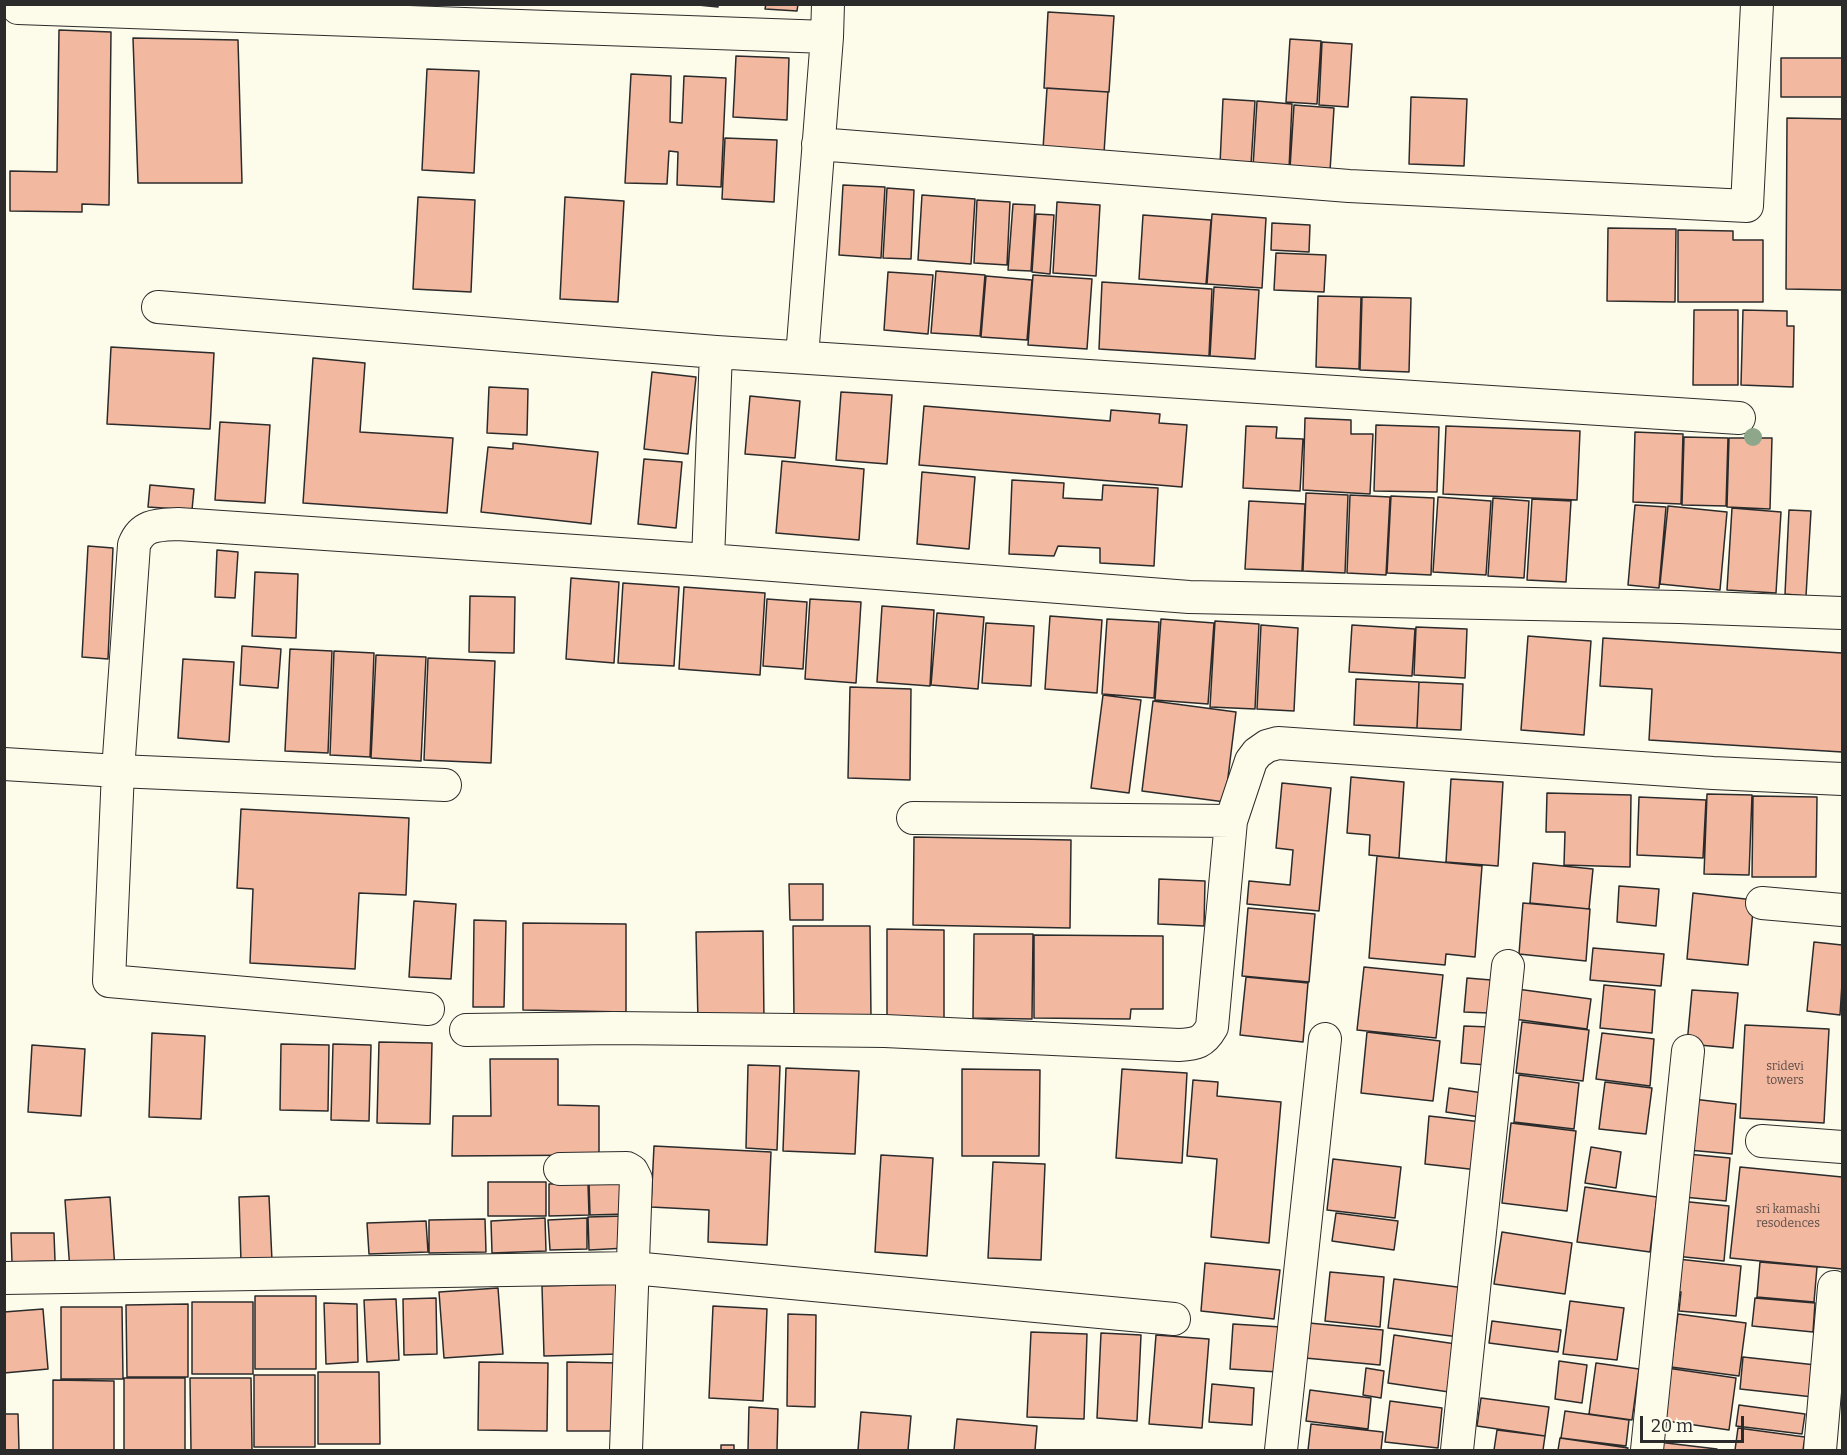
<!DOCTYPE html>
<html>
<head>
<meta charset="utf-8">
<style>
	body { margin:0 }
	#map { position:relative; width:1847px; height:1455px; overflow:hidden; background:#fdfbea; font-family:Bitter,serif }
	canvas { display:block }
	.frame { position:absolute; inset:0; border:6px solid #2b2b2b; pointer-events:none }
	.scale { position:absolute; left:1640px; top:1416px; width:104px; height:27px; box-sizing:border-box; border:3px solid #2b2b2b; border-top:0; padding-left:8px; font-size:18px; line-height:21px; white-space:nowrap; color:#2b2b2b; -webkit-text-stroke:4px #fdfbea; paint-order:stroke }
</style>
</head>
<body>
<div id="map">
<canvas width="1847" height="1455"></canvas>
<div class="frame"></div>
<div class="scale">20 m</div>
</div>
<script>
const c = document.querySelector('canvas').getContext('2d');
c.lineJoin = 'round';
function paint(path, color) { c.fillStyle = color; c.fill(path, 'evenodd'); }
function trace(path, color, width, dash) { c.strokeStyle = color; c.lineWidth = width; c.lineCap = dash ? 'butt' : 'round'; c.setLineDash(dash || []); c.stroke(path); }
function drawText(font, color, halo, rows, align = 'center') {
  c.font = font + ' Bitter,serif'; c.lineWidth = 4.5; c.setLineDash([]); c.textBaseline = 'middle'; c.strokeStyle = halo; c.fillStyle = color; for (const [text, x, y, turn = 0] of rows) {
    c.save(); c.translate(x, y); c.rotate((+turn || 0) * Math.PI / 180); c.textAlign = isNaN(turn) ? turn : align; if (halo) c.strokeText(text, 0, 0); c.fillText(text, 0, 0); c.restore();
  }
}
const building = new Path2D(`
	M688 4H718V7Z
	M766 4H798L797 11 765 9Z
	M1048 12 1114 16 1109 92 1044 88Z
	M59 30 111 32 109 205 82 204V212L10 211V171L57 172Z
	M133 38 238 40 242 183H138Z
	M1290 39 1321 41 1317 104 1286 102Z
	M1322 42 1352 44 1348 107 1319 105Z
	M736 56 789 58 787 120 733 117Z
	M1781 58H1842V97H1781Z
	M427 69 479 71 474 173 422 170Z
	M631 74 671 76 670 122 682 123 684 76 726 78 721 187 677 185 678 152 669 151 667 184 625 183Z
	M1047 88 1108 92 1104 153 1043 149Z
	M1411 97 1467 99 1464 166 1409 164Z
	M1223 99 1255 101 1251 165 1220 164Z
	M1257 101 1292 104 1289 169 1253 167Z
	M1294 105 1334 108 1330 171 1290 168Z
	M1787 118 1842 119V290L1786 289Z
	M725 138 777 140 774 202 722 199Z
	M843 185 885 187 881 258 839 255Z
	M887 188 914 190 911 259 883 258Z
	M922 195 975 199 971 264 918 260Z
	M418 197 475 200 471 292 413 289Z
	M565 197 624 201 618 302 560 299Z
	M977 200 1010 202 1007 265 974 263Z
	M1057 202 1100 205 1096 276 1053 273Z
	M1013 204 1035 205 1031 271 1008 270Z
	M1036 214 1054 215 1050 274 1032 272Z
	M1212 214 1266 218 1262 288 1207 284Z
	M1143 215 1211 220 1206 284 1139 279Z
	M1272 223 1310 225 1309 252 1271 250Z
	M1608 228 1676 229 1675 302 1607 301Z
	M1678 230 1733 231V240H1763V302H1678Z
	M1276 253 1326 255 1324 292 1274 290Z
	M936 271 985 275 980 336 931 333Z
	M888 272 933 275 928 334 884 330Z
	M1033 275 1092 279 1087 349 1028 345Z
	M986 276 1032 280 1027 340 981 337Z
	M1102 282 1212 289 1209 356 1099 349Z
	M1214 287 1259 290 1255 359 1210 356Z
	M1318 296 1361 297 1359 369 1316 367Z
	M1362 297 1411 298 1409 372 1360 370Z
	M1694 310H1738V385H1693Z
	M1743 310 1787 311V326H1794L1793 387 1741 385Z
	M111 347 214 353 210 429 107 424Z
	M313 358 365 363 360 432 453 438 447 513 303 503Z
	M652 372 696 377 688 454 644 449Z
	M489 387 528 389 527 435 487 433Z
	M841 392 892 395 887 464 836 460Z
	M750 396 800 401 795 458 745 454Z
	M924 406 1110 421 1111 410 1160 414 1159 423 1187 425 1182 487 919 465Z
	M1305 418 1351 420V434H1373L1370 494 1303 490Z
	M220 422 270 425 265 503 215 500Z
	M1376 425 1439 427 1437 492 1374 491Z
	M1246 426 1277 427 1276 438 1303 439 1300 491 1243 488Z
	M1446 426 1580 431 1577 500 1443 494Z
	M1635 432 1683 434 1681 504 1633 502Z
	M1684 437 1728 438 1726 506 1682 505Z
	M1729 438H1772L1770 509 1727 507Z
	M513 443 598 452 591 524 481 512 488 447 513 449Z
	M644 459 682 462 676 528 638 524Z
	M782 461 864 469 859 540 776 533Z
	M922 472 975 477 969 549 917 544Z
	M1012 480 1064 483 1063 498 1102 500 1103 485 1158 488 1154 566 1100 563V548L1058 546 1054 556 1009 554Z
	M150 485 194 489 192 510 148 507Z
	M1306 493 1348 495 1345 573 1303 571Z
	M1350 495 1390 497 1386 575 1347 573Z
	M1391 496 1434 498 1431 575 1387 573Z
	M1438 497 1491 501 1486 575 1433 572Z
	M1493 498 1529 501 1524 578 1488 576Z
	M1532 499 1571 501 1566 582 1527 580Z
	M1249 501 1305 504 1302 571 1245 569Z
	M1635 505 1666 507 1659 588 1628 585Z
	M1668 506 1727 512 1720 590 1660 584Z
	M1732 508 1781 512 1776 593 1727 590Z
	M1789 510 1811 511 1806 596 1785 594Z
	M88 546 113 548 108 659 82 657Z
	M217 550 238 552 235 598 215 597Z
	M255 572 298 574 296 638 252 636Z
	M571 578 619 582 614 663 566 659Z
	M623 583 679 587 674 666 618 663Z
	M684 587 765 593 760 675 679 669Z
	M470 596 515 597 514 653 469 652Z
	M767 599 807 602 803 669 763 666Z
	M810 599 861 602 856 683 805 679Z
	M882 606 934 610 930 686 877 682Z
	M937 613 984 617 978 689 931 685Z
	M1050 616 1102 620 1097 693 1045 689Z
	M1107 619 1159 622 1154 698 1102 694Z
	M1161 619 1214 623 1208 704 1155 700Z
	M1215 621 1259 624 1255 709 1210 707Z
	M986 623 1034 626 1031 686 982 683Z
	M1261 625 1298 628 1294 711 1257 709Z
	M1352 625 1415 629 1412 676 1349 672Z
	M1416 627 1467 629 1465 678 1414 675Z
	M1528 636 1591 641 1584 735 1521 730Z
	M1603 638 1842 653V752L1649 740 1652 689 1600 686Z
	M242 646 281 649 278 688 240 685Z
	M290 649 332 651 328 753 285 751Z
	M334 651 374 653 370 757 330 755Z
	M376 655 426 657 421 761 371 758Z
	M428 658 495 661 491 763 424 760Z
	M183 659 234 662 229 742 178 738Z
	M1356 679 1419 682 1417 728 1354 725Z
	M1419 682 1463 684 1461 730 1417 728Z
	M850 687 911 689 910 780 848 778Z
	M1103 695 1141 700 1129 793 1091 788Z
	M1153 701 1236 712 1225 802 1142 791Z
	M1351 777 1404 782 1399 858 1369 855 1370 835 1347 833Z
	M1451 779 1503 782 1498 866 1446 862Z
	M1282 783 1331 788 1319 911 1247 904 1249 881 1290 885 1293 850 1276 848Z
	M1547 793 1631 795 1630 867 1564 865 1565 832H1546Z
	M1707 794 1752 795 1749 875 1704 874Z
	M1753 796 1817 797 1816 877H1752Z
	M1639 797 1706 800 1703 858 1637 855Z
	M241 809 409 818 406 895 359 893 355 969 250 963 253 889 237 888Z
	M914 837 1071 840 1070 928 913 925Z
	M1377 856 1482 866 1475 957 1446 954 1445 965 1369 958Z
	M1533 863 1593 869 1589 909 1530 903Z
	M1159 879 1205 881 1204 926 1158 924Z
	M789 884H823V920H790Z
	M1619 886 1659 889 1656 926 1617 922Z
	M1693 893 1754 900 1748 965 1687 959Z
	M414 901 456 904 451 979 409 977Z
	M1523 903 1590 909 1586 961 1519 954Z
	M1248 908 1315 914 1309 982 1242 976Z
	M474 920 506 921 504 1007H473Z
	M523 923 626 924V1012L523 1010Z
	M793 926H870L871 1018 794 1019Z
	M887 929 944 930V1018H887Z
	M763 931 764 1022H698L696 932Z
	M974 934H1033L1032 1019 973 1018Z
	M1034 935 1163 936V1009H1131L1130 1019 1034 1018Z
	M1814 942 1842 945V984L1840 1015 1807 1011Z
	M1593 948 1664 954 1661 986 1590 980Z
	M1364 967 1443 975 1436 1038 1357 1030Z
	M1246 977 1308 983 1303 1042 1240 1035Z
	M1467 978 1491 980 1489 1013 1464 1012Z
	M1604 985 1655 990 1652 1033 1600 1028Z
	M1517 989 1591 999 1587 1029 1514 1019Z
	M1692 990 1738 993 1733 1048 1687 1044Z
	M1522 1022 1589 1030 1583 1081 1516 1073Z
	M1745 1025 1829 1029 1824 1123 1740 1118Z
	M1464 1026 1490 1027 1487 1065 1461 1063Z
	M1367 1032 1440 1041 1433 1101 1361 1093Z
	M152 1033 205 1036 201 1119 149 1117Z
	M1602 1033 1654 1039 1650 1086 1596 1079Z
	M379 1042 432 1043 430 1124 377 1123Z
	M281 1044 329 1045 328 1111 280 1110Z
	M333 1044 371 1045 369 1121 331 1120Z
	M32 1045 85 1049 81 1116 28 1112Z
	M490 1059H558V1105L599 1106V1155L452 1156 453 1116H491Z
	M748 1065 780 1066 777 1150 746 1148Z
	M786 1068 859 1071 855 1154 783 1151Z
	M962 1069 1040 1070 1039 1156H962Z
	M1122 1069 1187 1073 1182 1163 1116 1158Z
	M1519 1075 1579 1083 1574 1129 1514 1122Z
	M1193 1080 1218 1082 1217 1096 1281 1102 1269 1243 1211 1237 1217 1159 1187 1156Z
	M1605 1082 1652 1088 1646 1134 1599 1129Z
	M1449 1088 1483 1093 1480 1117 1446 1112Z
	M1693 1099 1736 1104 1732 1154 1688 1150Z
	M1429 1116 1482 1122 1478 1170 1425 1164Z
	M1511 1123 1576 1131 1567 1211 1502 1203Z
	M654 1146 771 1152 767 1245 708 1242 709 1210 651 1207Z
	M1591 1147 1621 1152 1616 1188 1585 1183Z
	M1687 1154 1730 1158 1726 1201 1683 1197Z
	M881 1155 933 1158 927 1256 875 1252Z
	M1333 1159 1401 1167 1395 1218 1327 1210Z
	M993 1162 1045 1164 1041 1260 988 1258Z
	M1740 1167 1842 1177V1269L1730 1258Z
	M626 1181 627 1214 590 1215 589 1182Z
	M488 1182H546V1216H488Z
	M588 1183 589 1215 549 1216V1184Z
	M1585 1187 1657 1197 1650 1252 1577 1242Z
	M269 1196 272 1261 241 1262 239 1197Z
	M110 1197 115 1269 70 1271 65 1200Z
	M1680 1201 1729 1206 1724 1261 1675 1256Z
	M1336 1213 1398 1221 1394 1250 1332 1241Z
	M625 1216 627 1248 589 1250 588 1217Z
	M545 1218 546 1251 492 1253 491 1221Z
	M587 1218V1249L550 1250 548 1220Z
	M485 1219 486 1252 429 1253V1220Z
	M426 1221 428 1252 369 1254 367 1223Z
	M1502 1232 1572 1243 1565 1294 1494 1284Z
	M11 1233H54L55 1261 12 1262Z
	M1678 1259 1741 1266 1736 1316 1679 1311 1681 1292 1675 1291Z
	M1760 1262 1817 1267 1814 1302 1757 1297Z
	M1205 1263 1280 1270 1274 1319 1201 1311Z
	M1330 1272 1384 1277 1380 1327 1325 1321Z
	M1394 1279 1465 1288 1459 1337 1388 1328Z
	M617 1284 619 1354 544 1356 542 1286Z
	M498 1288 503 1354 444 1358 439 1292Z
	M255 1296H316V1369H255Z
	M436 1298 437 1354 404 1355 403 1299Z
	M1755 1298 1815 1303 1813 1332 1752 1326Z
	M396 1299 399 1360 367 1362 364 1300Z
	M1570 1301 1624 1308 1617 1360 1563 1354Z
	M192 1302H253V1374H192Z
	M324 1303 357 1304 358 1362 326 1364Z
	M188 1304V1377H127L126 1305Z
	M713 1306 767 1309 763 1401 709 1398Z
	M61 1307H122L123 1379H61Z
	M43 1309 48 1369 4 1373V1312Z
	M788 1314 816 1315 815 1407 787 1406Z
	M1678 1314 1746 1323 1739 1376 1671 1367Z
	M1492 1321 1561 1330 1558 1352 1489 1343Z
	M1309 1323 1383 1330 1380 1365 1305 1358Z
	M1233 1324 1281 1327 1278 1372 1230 1369Z
	M1031 1332 1087 1334 1084 1419 1027 1417Z
	M1101 1333 1141 1335 1137 1421 1097 1418Z
	M1156 1335 1209 1339 1202 1428 1149 1424Z
	M1394 1335 1456 1344 1449 1392 1388 1383Z
	M1743 1357 1816 1365 1813 1397 1740 1389Z
	M1559 1361 1587 1365 1582 1403 1555 1399Z
	M479 1362 548 1363 547 1431 478 1430Z
	M567 1362 619 1363 618 1431H567Z
	M1596 1363 1639 1369 1632 1420 1589 1414Z
	M1366 1368 1384 1371 1381 1398 1363 1395Z
	M1667 1368 1736 1378 1729 1430 1660 1420Z
	M318 1372H379L380 1444H318Z
	M254 1375H315V1447H254Z
	M124 1378H185V1450H124Z
	M190 1378H251L252 1450H191Z
	M53 1380 114 1381V1450H53Z
	M1212 1384 1254 1388 1252 1425 1209 1422Z
	M1310 1390 1371 1398 1368 1429 1306 1421Z
	M1481 1398 1549 1407 1545 1436 1477 1426Z
	M1390 1401 1442 1408 1438 1448 1385 1442Z
	M1739 1405 1805 1414 1802 1434 1736 1426Z
	M749 1407 778 1409 777 1450H748Z
	M1565 1411 1629 1420 1626 1446 1561 1438Z
	M861 1412 911 1416 908 1450H858Z
	M4 1414H18L19 1450H4Z
	M957 1419 1037 1426 1035 1450H954Z
	M1311 1424 1383 1432 1381 1450H1308Z
	M1738 1428 1805 1437 1803 1450H1735Z
	M1497 1430 1545 1436 1543 1450H1494Z
	M1560 1438 1628 1448 1627 1450H1558Z
	M1658 1442 1717 1449V1450H1657Z
	M721 1445H734V1450H721Z`);
const street = new Path2D(`
	M18 8 827 37
	M818 144 1349 186 1747 206 1757 4
	M158 307 716 352 1739 418
	M802 357 827 37 828 4
	M708 560 716 352
	M4 764 118 771 445 785
	M913 818 1231 821
	M1762 903 1842 910
	M428 1009 109 981 118 771 134 545C142 524 158 525 178 524L708 560 1189 597 1679 607 1842 613
	M466 1030 614 1028 885 1031 1179 1045C1196 1044 1203 1043 1212 1027L1231 821 1251 761 1257 753 1267 746 1278 743 1713 773 1842 779
	M1762 1141 1842 1147
	M560 1169 627 1168 632 1171 636 1179 626 1450
	M4 1278 633 1268 1174 1319
	M1281 1450 1325 1039
	M1457 1450 1508 966
	M1647 1450 1688 1051
	M1820 1450 1834 1287`);
const trees = [
	[1753,437]
];
const numberNames = [
	["sridevi",1785,1067],
	["towers",1785,1081],
	["sri kamashi",1788,1210],
	["resodences",1788,1224]
];
paint(building, '#f2b8a0');
trace(building, '#2b2b2b', 1.5);
trace(street, '#2b2b2b', 34);
trace(street, '#fdfbea', 32);
c.fillStyle = '#8ea78a';
for (const [x, y] of trees) { c.beginPath(); c.arc(x, y, 9, 0, 2 * Math.PI); c.fill(); }
drawText('12px', '#5d4e48', null, numberNames);
</script>
</body>
</html>
